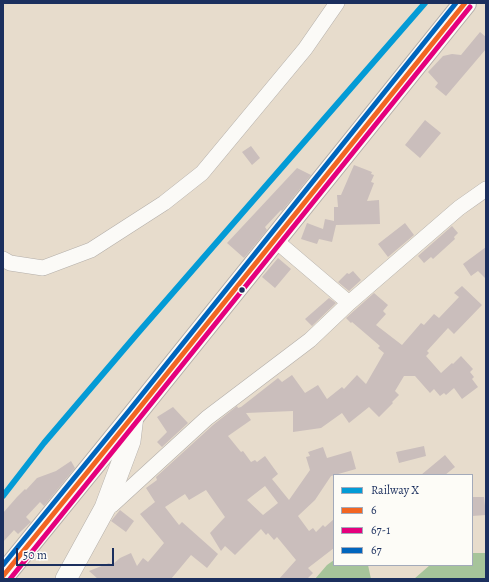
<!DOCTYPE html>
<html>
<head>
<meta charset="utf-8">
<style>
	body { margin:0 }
	#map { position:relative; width:489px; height:582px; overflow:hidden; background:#e7dccc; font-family:Alegreya,serif }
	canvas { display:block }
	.frame { position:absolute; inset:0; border:4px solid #1b2f5e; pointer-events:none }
	.legend { position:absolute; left:333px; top:474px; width:140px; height:92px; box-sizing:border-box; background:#fdfcf7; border:1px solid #a3aaba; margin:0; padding:5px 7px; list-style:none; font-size:12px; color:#1b2f5e }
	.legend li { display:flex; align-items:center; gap:8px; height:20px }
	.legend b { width:20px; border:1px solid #a3aaba }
	.scale { position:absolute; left:16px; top:548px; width:98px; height:18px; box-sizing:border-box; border:2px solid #1b2f5e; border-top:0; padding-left:5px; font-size:12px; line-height:14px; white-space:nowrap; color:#1b2f5e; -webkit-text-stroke:3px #fdfcf7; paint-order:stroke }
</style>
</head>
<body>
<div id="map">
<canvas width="489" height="582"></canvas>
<div class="frame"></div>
<ul class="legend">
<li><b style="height:5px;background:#039bd6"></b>Railway X</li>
<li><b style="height:5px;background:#f26522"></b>6</li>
<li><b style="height:5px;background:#e5007d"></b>67-1</li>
<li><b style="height:5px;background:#0065bd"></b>67</li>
</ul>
<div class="scale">50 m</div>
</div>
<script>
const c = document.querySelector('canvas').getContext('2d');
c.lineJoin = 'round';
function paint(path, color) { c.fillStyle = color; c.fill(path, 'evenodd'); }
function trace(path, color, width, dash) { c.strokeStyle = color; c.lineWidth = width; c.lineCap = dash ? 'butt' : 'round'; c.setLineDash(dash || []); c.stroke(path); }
const forest = new Path2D(`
	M472 553H486V579H414L430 565H472Z
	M334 560V565H368L371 579H315L327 565Z`);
const building = new Path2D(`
	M480 32 486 37V49L446 96 435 87 438 83 428 72 443 56 452 54 461 55Z
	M425 120 441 133 420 158 405 145Z
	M251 146 260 158 252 165 242 152Z
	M354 165 372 172 371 174 374 175 371 182 374 183 367 201 379 200 380 224 336 225 332 242 319 239 317 244 301 239 307 223 323 229 325 219 334 221V207H338L337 195H341Z
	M297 168 311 175 282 211 281 210 265 227 267 230 244 258 227 243Z
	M405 223 414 235 388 257 378 244Z
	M452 226 458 233 454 237 455 239 433 259 431 257 424 263 418 256Z
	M486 247V279L478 271 471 276 463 264Z
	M278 258 291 269 275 288 262 277Z
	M353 271 361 280 349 291 338 282 347 273 349 274Z
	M462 286 482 305 454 334 448 328 427 351 429 353 426 356 441 373 452 363 453 364 461 356 473 369 470 372 474 377 472 379 478 387 462 399 454 388 446 395 444 393 440 396 434 389 430 393 415 376H404L395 391 399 395 392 402 393 403 379 417 369 407 349 423 342 413 321 428 293 432V411L246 413 251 420 228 436 241 452 243 451 251 462 255 460 257 462 265 456 278 474 272 479 289 500 310 470 306 457 310 456 308 452 323 447 327 458 351 451 356 469 331 476 315 500 298 516 309 531 313 528 316 532 323 525 325 527 334 519V548L308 568 313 573 307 579H279L296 560 277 537 274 540 268 533 266 535 261 529 235 555 225 546 221 551 210 533 225 517 206 490 189 500 185 494 165 507 179 525 182 522 218 554 207 568 191 555 171 579H98L89 571 109 563 112 565 120 558 131 553 137 566 143 558 148 562 164 543 140 514 155 502 146 488 157 480 156 477 213 425 237 406 238 408 241 407 278 378 282 382 292 375 305 393 318 385 327 399 342 387 344 389 357 375 366 384 384 353 378 348 380 346 352 322 351 323 346 318 374 293 388 305 383 311 386 314 376 325 402 345 421 323 424 325 434 314 439 318 459 297 454 293ZM265 486 278 503 263 515 247 500Z
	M329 298 336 303 312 326 305 319Z
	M173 407 188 423 162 447 157 442 167 432 157 417Z
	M424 446 426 456 399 463 396 452Z
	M445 455 455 467 445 475H421Z
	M71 461 75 468 44 506 40 502 26 517 31 522 18 534 14 530 3 542V513L17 497 25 489 26 490 37 478 56 471Z
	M472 497H484L486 515 472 516Z
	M120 510 134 521 126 532 111 521Z`);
const minor = new Path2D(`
	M275 240 349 303
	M3 259 10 263 43 268 91 250 164 203 202 173 305 49 337 3
	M105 508 112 505 207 418 310 340 349 303 459 208 486 189`);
const secondary = new Path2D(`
	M66 579 105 508 130 441 133 416`);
const primary = new Path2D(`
	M3 576 133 416 465 3`);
const bus1 = new Path2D(`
	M3 576 133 416 465 3`);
const bus2 = new Path2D(`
	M10 579 138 420 470 7`);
const bus3 = new Path2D(`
	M3 565 128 412 456 3`);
const rail1 = new Path2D(`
	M3 496 44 443 137 334 425 3`);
const markers = [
	[242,290,3.5,"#1b2f5e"]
];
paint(forest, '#a6c49a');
paint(building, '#cabebc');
trace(minor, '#b3aea9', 16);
trace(secondary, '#b3aea9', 22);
trace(primary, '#b3aea9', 24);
trace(minor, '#fbfaf7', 15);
trace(secondary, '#fbfaf7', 21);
trace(primary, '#fbfaf7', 22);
trace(bus1, '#f26522', 5);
trace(bus2, '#e5007d', 5);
trace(bus3, '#0065bd', 5);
trace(rail1, '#039bd6', 6);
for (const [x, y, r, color] of markers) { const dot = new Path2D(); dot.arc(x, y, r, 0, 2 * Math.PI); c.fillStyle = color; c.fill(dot); trace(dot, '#fdfcf7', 1.5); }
</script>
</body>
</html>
